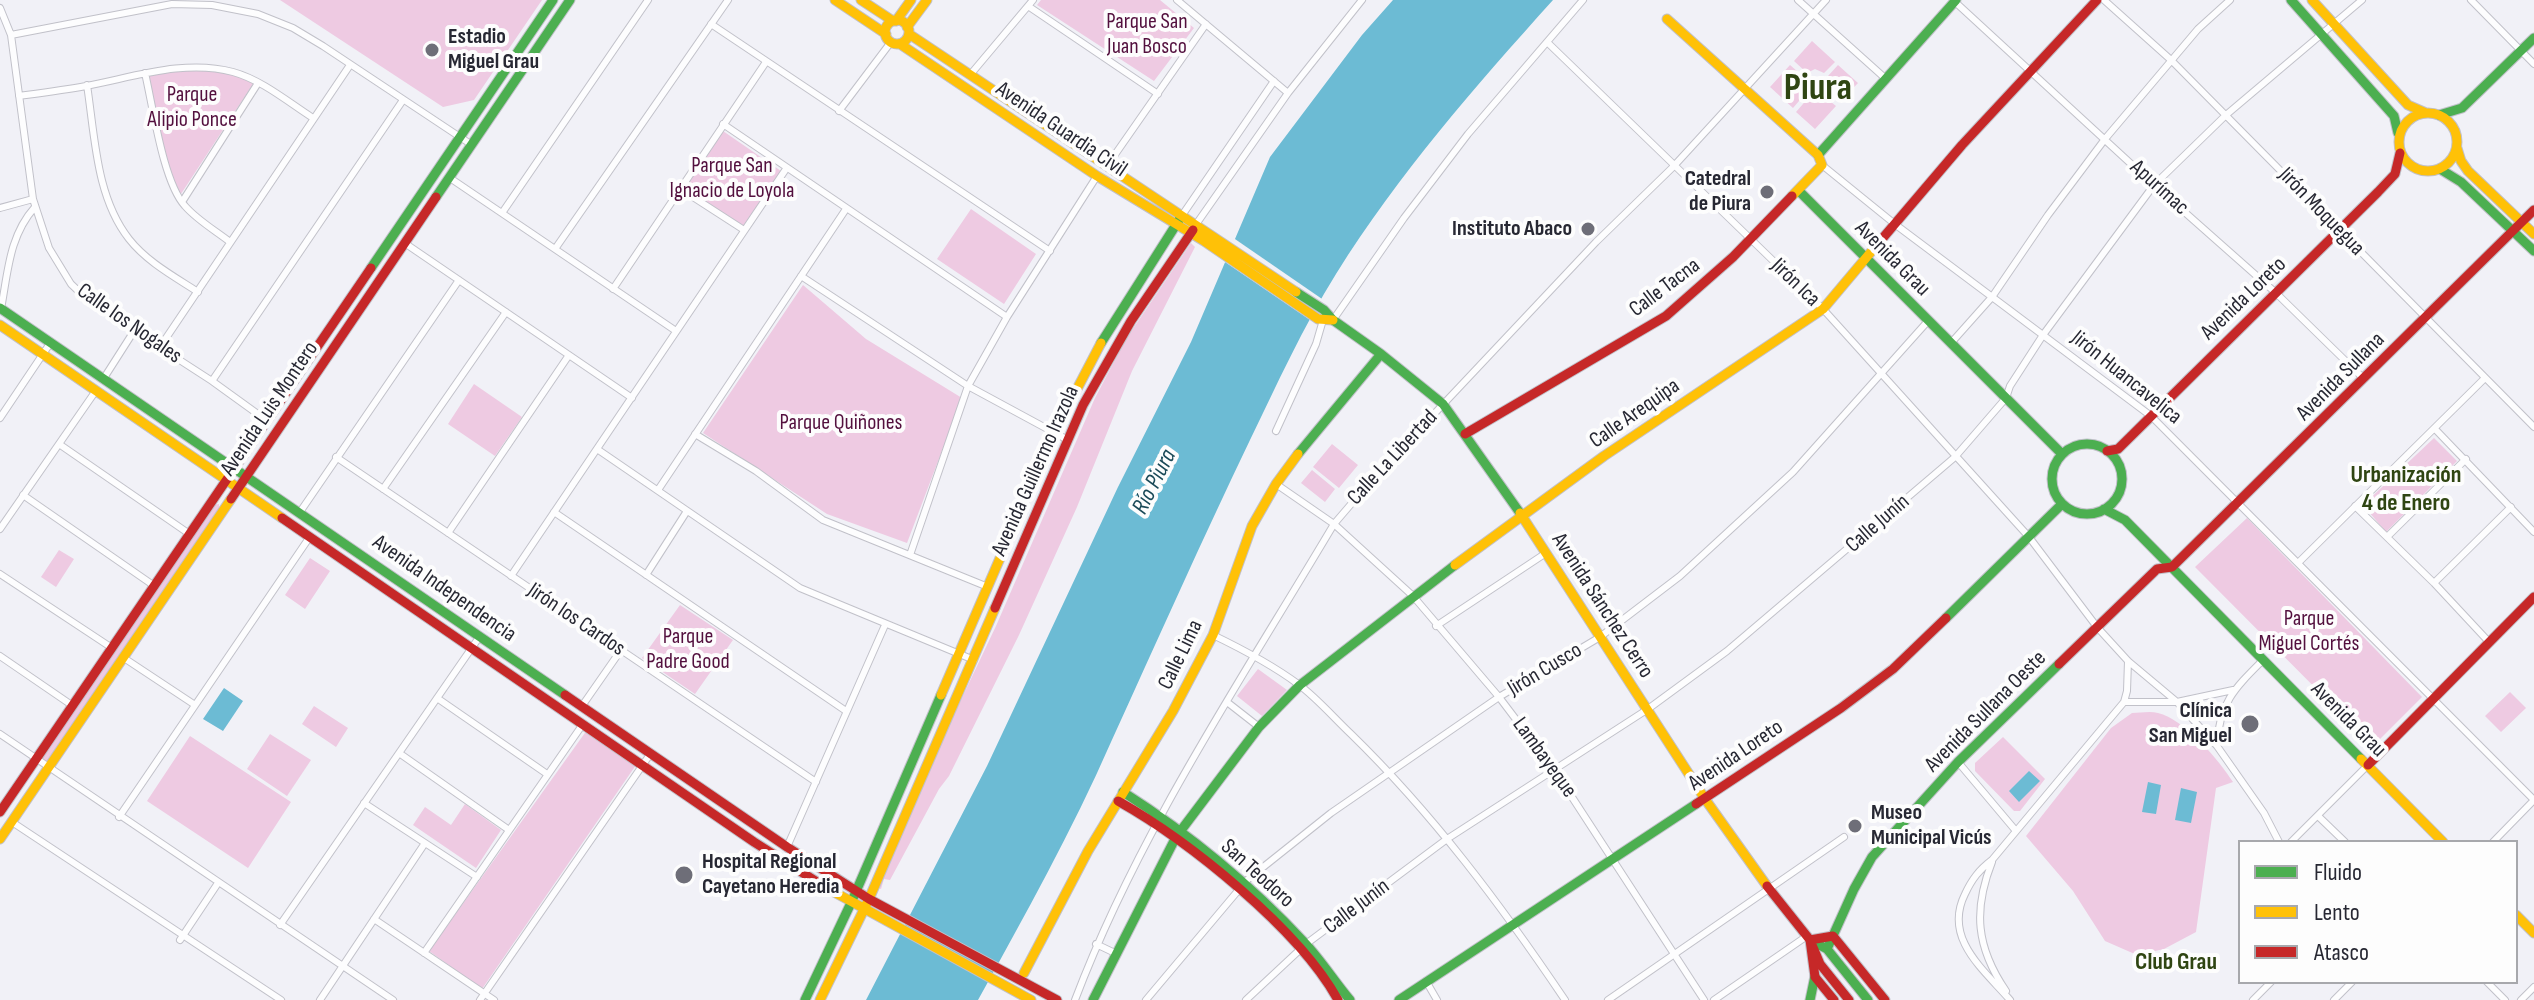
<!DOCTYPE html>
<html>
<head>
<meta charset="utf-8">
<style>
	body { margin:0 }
	#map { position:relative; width:2534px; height:1000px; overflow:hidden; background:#f1f1f7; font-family:"Sofia Sans Condensed",sans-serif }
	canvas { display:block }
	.legend { position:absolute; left:2238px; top:840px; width:280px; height:144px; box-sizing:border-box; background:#fdfdfd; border:2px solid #a7a8ac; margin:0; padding:10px 14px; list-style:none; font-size:24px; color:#272833 }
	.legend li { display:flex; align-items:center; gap:16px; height:40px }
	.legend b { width:40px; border:2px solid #a7a8ac }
</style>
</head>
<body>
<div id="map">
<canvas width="2534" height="1000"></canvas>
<ul class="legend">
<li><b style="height:10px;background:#4caf50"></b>Fluido</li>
<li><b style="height:10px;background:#ffc107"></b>Lento</li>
<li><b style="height:10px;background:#c62828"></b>Atasco</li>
</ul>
</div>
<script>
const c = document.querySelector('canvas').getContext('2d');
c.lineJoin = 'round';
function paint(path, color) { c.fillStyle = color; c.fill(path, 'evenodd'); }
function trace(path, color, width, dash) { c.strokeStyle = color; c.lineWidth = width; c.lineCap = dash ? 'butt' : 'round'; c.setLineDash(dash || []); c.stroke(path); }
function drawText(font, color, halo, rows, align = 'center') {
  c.font = font + ' "Sofia Sans Condensed",sans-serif'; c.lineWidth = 8; c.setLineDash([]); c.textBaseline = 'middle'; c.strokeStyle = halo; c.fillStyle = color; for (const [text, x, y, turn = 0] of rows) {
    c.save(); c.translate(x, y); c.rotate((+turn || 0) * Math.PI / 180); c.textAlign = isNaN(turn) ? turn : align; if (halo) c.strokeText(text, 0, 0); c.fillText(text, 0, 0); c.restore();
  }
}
const green = new Path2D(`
	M280 0H542L474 100 443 107Z
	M1041 0H1160L1194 28 1154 81 1037 5Z
	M1812 41 1835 62 1824 73 1815 69 1807 73 1794 61Z
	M1790 65 1804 77 1801 84 1805 94 1793 108 1770 87Z
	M1838 65 1858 83 1840 102 1829 91 1828 76Z
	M212 69 255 81 179 197 174 187 145 73Z
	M1809 97 1817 100 1825 97 1836 106 1815 129 1796 112Z
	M723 131 781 171 743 227 684 188Z
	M971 209 1036 254 1004 304 937 259Z
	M1191 243 1195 247 1132 371 1077 507 1019 635 949 776 939 789 890 880 884 879 881 889 876 887 923 780 996 626 1095 398 1126 339Z
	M803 285 866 339 962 398 907 543 827 514 703 433Z
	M474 384 522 417 495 456 448 424Z
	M2434 438 2457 461 2386 532 2363 505Z
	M1332 444 1358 465 1339 488 1313 467Z
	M1312 470 1335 489 1325 502 1301 483Z
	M219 504V511L46 763 41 759 213 505Z
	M2247 518 2422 697 2373 746 2195 567Z
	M59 550 74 559 56 587 41 577Z
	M310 558 330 571 305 609 285 595Z
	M680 605 733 640 695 694 642 658Z
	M1258 669 1287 690 1262 716 1237 696Z
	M2510 692 2526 708 2501 732 2485 716Z
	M314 706 348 728 336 747 302 724Z
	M2132 713C2140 713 2150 711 2158 713 2184 719 2219 760 2233 782L2216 788 2196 932 2164 949 2137 955 2105 941 2073 891 2026 836 2111 728Z
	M587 730 636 765 482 989 429 951Z
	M270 734 311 760 287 796 247 769Z
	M190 736 291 802 248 868 147 801Z
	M2003 737 2045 779 2020 811H2014L1975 771V763Z
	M465 804 501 830 476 868 413 825 425 807 451 825Z`);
const water = new Path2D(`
	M1393 0H1553C1473 89 1400 172 1336 274 1303 327 1277 384 1250 440 1202 540 1157 641 1111 742 1072 831 1025 915 978 1000H866L987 766 1118 487 1191 342 1270 157 1362 35Z
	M224 688 243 701 223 731 203 719Z
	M2029 771 2040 781 2019 802 2009 791Z
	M2148 782 2161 785 2156 814 2142 812Z
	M2181 788 2197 792 2191 823 2175 820Z`);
const pier = new Path2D(`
	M1232 237 1325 301 1313 322 1222 260Z`);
const street = new Path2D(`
	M1177 0 1288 93
	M1798 0 1886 79
	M1953 0 2154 185 2276 293 2364 379
	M2104 0 2171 60 2534 427
	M2471 0 2534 64
	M1028 6 1158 94
	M0 8 11 35 33 199 49 248 71 284 90 302 212 381 266 420
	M711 24 1050 251
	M11 35 172 4 212 5 258 14 293 28 323 46 472 145
	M1547 42 1823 309 2029 537 2097 627 2128 661 2177 702 2217 746 2264 813 2279 842
	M145 73C153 107 163 182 185 206 197 220 216 231 230 242
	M970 75 1033 0
	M87 85C95 137 96 197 129 239 147 262 175 277 198 292
	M19 96C41 93 64 90 86 86 134 77 185 59 233 72 262 80 288 102 313 118
	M839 111 891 42
	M723 124 1007 317
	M1822 165 1896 225 2151 416 2534 800
	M1107 166 1206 24
	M450 178 676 331
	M679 188 744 230
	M182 202 258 83
	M0 208 33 199
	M502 213 648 0
	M1183 214 1274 81
	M1197 223 1288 93 1362 0
	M406 244 632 398
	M555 249 728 0
	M801 276 968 386 1066 439
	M613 289 766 62
	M1 309C8 272 9 236 35 207
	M1333 320 1404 218 1468 134 1583 0
	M1951 343 1992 297 2048 215 2105 139 2198 29 2230 0
	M160 347 350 65
	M104 378 134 331
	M212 381 403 100
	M0 418 51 342
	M2435 429 2534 532
	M1276 431 1316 344 1323 320
	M695 434 756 471 823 520 988 587
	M59 444 188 533
	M597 449 800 588 974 660
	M336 457 816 782
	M1276 484 1334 524 1413 596 1499 697 1555 771 1704 1000
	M383 489 506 312
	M658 490 846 209
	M23 495 153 585
	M2355 506 2434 583 2489 642
	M300 512 459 280
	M554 512 846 711
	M0 529 95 392
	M448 533 569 355
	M2387 537 2466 459
	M910 555 968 386 1007 317 1097 176
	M2299 562 2485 378
	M0 574 112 648
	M646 575 687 511
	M511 576 786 169
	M2434 583 2511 507
	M1436 626 1546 553
	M1213 635C1242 649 1271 664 1298 684 1317 698 1334 718 1351 734 1433 814 1501 905 1565 1000
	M0 656 73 706
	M124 658 195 705
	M437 698 547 774
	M1227 702 1259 727
	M2124 702H2177L2233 690
	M582 706 621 650
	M0 734 393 1000
	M2217 745C2219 703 2235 688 2263 660
	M399 753 509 830
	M1958 762 2016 831
	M364 803 477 877
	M2318 816 2345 842
	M119 817 309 538
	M12 822 281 1000
	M2291 842 2368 765
	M2493 842 2534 800
	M787 847 885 625
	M1992 862C1973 910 1976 947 2006 991
	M374 919 494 1000
	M280 925 480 636
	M180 940 218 883
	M1096 944 1117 954
	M424 953 583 724
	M1426 981 1437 1000
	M2487 982 2505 1000
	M320 1000 425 843
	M480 1000 651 753
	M1075 1000C1139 831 1242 679 1334 524L1370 482 1596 242 1673 167 1826 0
	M1146 1000 1247 880 1331 813 1499 697 1600 637 1680 576 1793 472 1928 321
	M1246 1000 1306 944 1447 839 1648 709 1727 651 1955 457 2006 398 2010 386 2043 335 2154 185 2226 115 2362 0
	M1608 1000 1844 837
	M1714 1000 1807 936
	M2010 1000C1983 969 1943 938 1965 894 1972 879 1979 870 1992 860L2124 702 2127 691 2128 661
	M2253 1000 2271 982
	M2334 1000 2352 982
	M2521 1000 2534 987`);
const fast = new Path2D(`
	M2291 0 2394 116 2398 133
	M2439 115 2462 108 2534 38
	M1818 155 1956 0
	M2440 169 2461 182 2534 251
	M1799 191 2062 454
	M436 197 570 0
	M371 268 553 0
	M1296 292 1324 310 1333 320 1381 354 1443 404 1520 513
	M0 308 565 695
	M1101 343 1179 220
	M2052 479a35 35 0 1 1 70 0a35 35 0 1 1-70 0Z
	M1298 454 1381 354
	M2104 509 2125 520 2361 759
	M1946 618 2062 504
	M1123 792C1189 834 1250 884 1304 942 1321 960 1334 981 1350 1000
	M1810 940 1827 949 1868 1000
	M1827 949 1854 889 1872 857 1958 762 2059 664
	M805 1000 851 903 941 695
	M1093 1000 1176 837 1259 727 1300 685 1455 565
	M1399 1000 1696 804
	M1810 1000 1815 976`);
const slow = new Path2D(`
	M835 0 886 34
	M861 0 893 21
	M2312 0 2408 105 2424 112
	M1667 19 1818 155 1822 165 1792 196
	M885 32a12 12 0 1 1 24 0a12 12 0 1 1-24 0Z
	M896 21 911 0
	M907 27 927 0
	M909 34 1296 292
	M900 44 1097 176 1204 241 1318 319 1333 320
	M2399 142a29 29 0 1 1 58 0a29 29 0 1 1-58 0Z
	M2457 148 2461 161 2468 171 2534 234
	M0 325 282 518
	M1520 513 1705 799 1767 886
	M1455 565 1604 456 1823 309 1876 246
	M941 695 1054 433 1101 343
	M2361 759 2443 842
	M0 839 231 499
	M825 887 1031 1000
	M2516 915 2534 933
	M1024 973 1088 851 1173 711 1213 635 1252 526 1276 484 1298 454
	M820 1000 869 899 995 608`);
const jam = new Path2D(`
	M1876 246 1962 145 2097 0
	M1465 434 1666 316 1733 257 1792 196
	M2107 451 2118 449 2378 192 2395 174 2400 153
	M231 499 436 197
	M282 518 754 842 825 887
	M995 608 1083 405 1131 321 1193 230
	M2059 664 2157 569 2172 567 2534 210
	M565 695 787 847 869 899 1057 1000
	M2368 765 2534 597
	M1118 801C1189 841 1299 929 1338 1000
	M1696 804 1841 708 1893 669 1946 618
	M0 812 371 268
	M1767 886 1810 940 1820 964 1849 1000
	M1834 1000 1815 977 1810 940 1833 936 1885 1000`);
const markers = [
	[432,50,8,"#6e6e78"],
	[1767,192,8,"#6e6e78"],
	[1588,229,8,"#6e6e78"],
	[2250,724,10,"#6e6e78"],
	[1855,826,8,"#6e6e78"],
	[684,875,10,"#6e6e78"]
];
const parkNames = [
	["Parque San",1147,22],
	["Juan Bosco",1147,47],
	["Parque",192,95],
	["Alipio Ponce",192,120],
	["Parque San",732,166],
	["Ignacio de Loyola",732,191],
	["Parque Quiñones",841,423],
	["Parque",2309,619],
	["Miguel Cortés",2309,644],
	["Parque",688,637],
	["Padre Good",688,662]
];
const poiNames = [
	["Estadio",448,37],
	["Miguel Grau",448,62],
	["Catedral",1751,179,"right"],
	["de Piura",1751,204,"right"],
	["Instituto Abaco",1572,229,"right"],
	["Clínica",2232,711,"right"],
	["San Miguel",2232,736,"right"],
	["Museo",1871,813],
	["Municipal Vicús",1871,838],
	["Hospital Regional",702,862],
	["Cayetano Heredia",702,887]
];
const streetNames = [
	["Avenida Guardia Civil",1061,130,34],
	["Apurímac",2159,188,42],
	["Jirón Moquegua",2321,212,46],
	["Avenida Grau",1892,259,45],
	["Jirón Ica",1795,283,44],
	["Calle Tacna",1665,288,-37],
	["Avenida Loreto",2244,299,-44],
	["Calle los Nogales",129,324,35],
	["Avenida Sullana",2341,377,-45],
	["Jirón Huancavelica",2126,378,39],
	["Avenida Luis Montero",270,409,-56],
	["Calle Arequipa",1635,414,-35],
	["Calle La Libertad",1393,458,-47],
	["Avenida Guillermo Irazola",1036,471,-66],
	["Calle Junín",1878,524,-41],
	["Avenida Independencia",444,589,35],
	["Avenida Sánchez Cerro",1602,606,57],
	["Jirón los Cardos",576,620,34],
	["Calle Lima",1181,655,-64],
	["Jirón Cusco",1545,670,-31],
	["Avenida Sullana Oeste",1986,712,-45],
	["Avenida Grau",2348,720,45],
	["Avenida Loreto",1736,756,-34],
	["Lambayeque",1544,758,54],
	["San Teodoro",1257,874,42],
	["Calle Junín",1357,907,-37]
];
const neighbourhoodNames = [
	["Urbanización",2406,476],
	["4 de Enero",2406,504],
	["Club Grau",2176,963]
];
const waterNames = [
	["Río Piura",1155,482,-63]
];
const townNames = [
	["Piura",1818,89]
];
paint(green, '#eecae2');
paint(water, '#6cbbd4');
paint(pier, '#f1f1f7');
trace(street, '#c1c1c9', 8);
trace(fast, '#c1c1c9', 11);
trace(slow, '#c1c1c9', 11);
trace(jam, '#c1c1c9', 11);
trace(street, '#fdfdfe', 6);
trace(fast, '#4caf50', 9);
trace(slow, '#ffc107', 9);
trace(jam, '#c62828', 9);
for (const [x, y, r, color] of markers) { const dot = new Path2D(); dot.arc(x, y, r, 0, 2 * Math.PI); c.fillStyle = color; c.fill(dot); trace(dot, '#fdfdfd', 3); }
drawText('22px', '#53103e', '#fdfdfd', parkNames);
drawText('bold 22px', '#272833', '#fdfdfd', poiNames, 'left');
drawText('22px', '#272833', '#fdfdfd', streetNames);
drawText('bold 24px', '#2f4512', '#fdfdfd', neighbourhoodNames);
drawText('italic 24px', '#1b4a58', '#fdfdfd', waterNames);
drawText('bold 38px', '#2f4512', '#fdfdfd', townNames);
</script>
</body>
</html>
